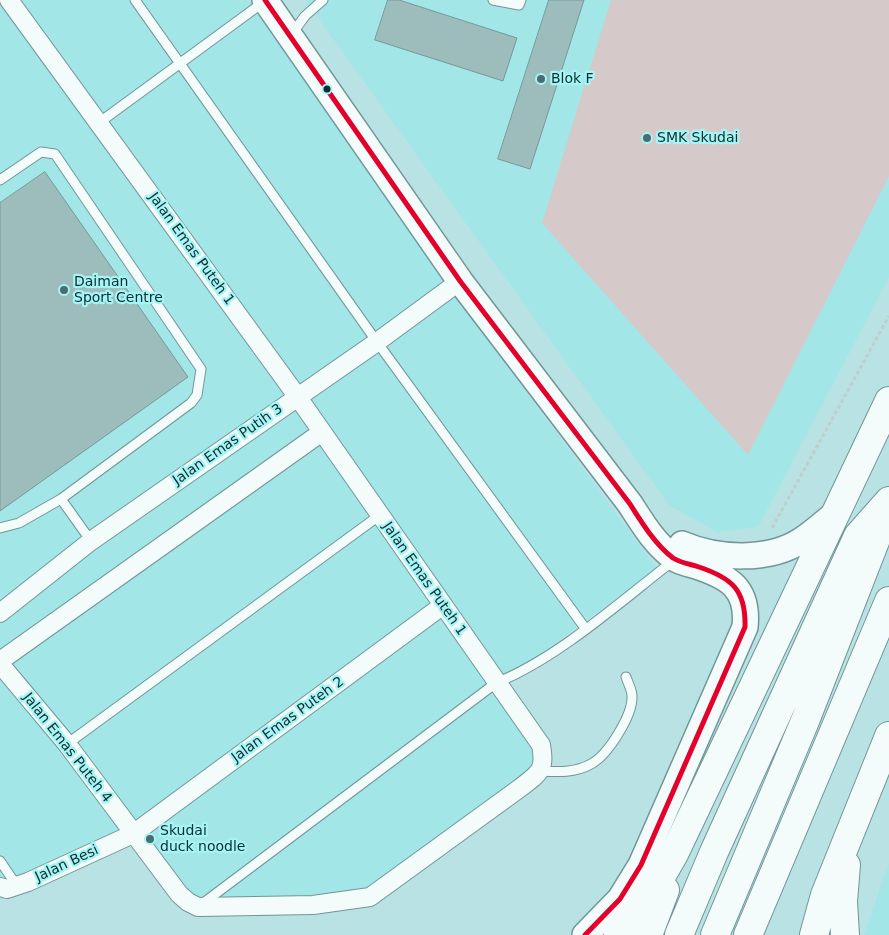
<!DOCTYPE html>
<html>
<head>
<meta charset="utf-8">
<style>
	body { margin:0 }
	canvas { display:block; background:#b8e2e4 }
</style>
</head>
<body>
<canvas width="889" height="935"></canvas>
<script>
const c = document.querySelector('canvas').getContext('2d');
c.lineJoin = 'round';
function paint(path, color) { c.fillStyle = color; c.fill(path, 'evenodd'); }
function trace(path, color, width, dash) { c.strokeStyle = color; c.lineWidth = width; c.lineCap = dash ? 'butt' : 'round'; c.setLineDash(dash || []); c.stroke(path); }
function drawText(font, color, halo, rows, align = 'center') {
  c.font = font + ' "DejaVu Sans",sans-serif'; c.lineWidth = 4.5; c.setLineDash([]); c.textBaseline = 'middle'; c.strokeStyle = halo; c.fillStyle = color; for (const [text, x, y, turn = 0] of rows) {
    c.save(); c.translate(x, y); c.rotate((+turn || 0) * Math.PI / 180); c.textAlign = isNaN(turn) ? turn : align; if (halo) c.strokeText(text, 0, 0); c.fillText(text, 0, 0); c.restore();
  }
}
const built = new Path2D(`
	M0 0H249L459 301 657 569 518 670 488 682 535 750V767L363 893 202 899 187 893 134 824 6 882 0 880Z
	M305 0H889V277L758 527 717 532 669 505Z
	M889 863V935H864Z`);
const green = new Path2D(`
	M611 0H889V176L748 455 542 223Z`);
const building = new Path2D(`
	M388 0H399L517 38 503 81 375 40Z
	M549 0H584L530 169 498 159Z
	M45 172 188 377 0 511V203Z`);
const path = new Path2D(`
	M772 528 889 316`);
const lane = new Path2D(`
	M135 0 377 342 585 628
	M493 0 519 5 521 0
	M291 35 305 16 323 0
	M100 122 265 1
	M0 180 41 152 55 154 201 369 197 395 191 403 61 499 91 541
	M0 528 19 523 61 499
	M67 744 380 515
	M541 771C558 772 575 773 591 764 608 755 633 715 632 696 632 690 628 683 626 677
	M0 861 17 886
	M202 904 496 683C558 658 620 602 673 561`);
const street = new Path2D(`
	M0 613 91 541 377 342 460 281
	M0 661 322 432
	M0 664 67 744 179 894 188 902 198 907 313 905 370 897 520 788C539 773 546 771 541 745L297 396 9 0
	M0 887 7 889 28 882 133 834 442 606`);
const secondary = new Path2D(`
	M265 0 460 281 630 504C643 524 654 543 674 558 680 562 689 564 696 566 729 577 749 588 745 627L641 865 620 899 585 935
	M682 544C717 559 769 562 802 540 814 532 825 522 836 513`);
const highway = new Path2D(`
	M618 935 647 901 674 854 889 401
	M648 935 665 890
	M679 935 714 852 858 536 889 501
	M715 935 805 721 879 531
	M748 935 889 601
	M814 935 825 895 889 736
	M845 935 843 901 846 865`);
const bus1 = new Path2D(`
	M265 0 460 281 630 504C642 523 655 544 673 558 681 563 690 564 699 567 732 578 746 590 745 627L641 865 620 899 585 935`);
const markers = [
	[541,79,5,"#496e6f"],
	[327,89,4.5,"#0d2f30"],
	[647,138,5,"#496e6f"],
	[64,290,5,"#496e6f"],
	[150,839,5,"#496e6f"]
];
const poiNames = [
	["Blok F",551,79],
	["SMK Skudai",657,138],
	["Daiman",74,282],
	["Sport Centre",74,298],
	["Skudai",160,831],
	["duck noodle",160,847]
];
const streetNames = [
	["Jalan Emas Puteh 1",191,249,54],
	["Jalan Emas Putih 3",228,445,-35],
	["Jalan Emas Puteh 1",424,579,55],
	["Jalan Emas Puteh 2",288,720,-36],
	["Jalan Emas Puteh 4",67,748,52],
	["Jalan Besi",67,864,-25]
];
paint(built, '#a2e6e8');
paint(green, '#d6c9ca');
paint(building, '#9cbdbb');
trace(building, '#779997', 1);
trace(lane, '#729697', 11);
trace(street, '#729697', 20);
trace(secondary, '#729697', 28);
trace(highway, '#729697', 30);
trace(path, '#c0cece', 3, [4, 2.5]);
trace(lane, '#f4fbfb', 9);
trace(street, '#f4fbfb', 18);
trace(secondary, '#f4fbfb', 25);
trace(highway, '#f4fbfb', 28);
trace(bus1, '#e4002b', 5);
for (const [x, y, r, color] of markers) { const dot = new Path2D(); dot.arc(x, y, r, 0, 2 * Math.PI); c.fillStyle = color; c.fill(dot); trace(dot, '#a6f4f6', 2); }
drawText('14px', '#0d2f30', '#a6f4f6', poiNames, 'left');
drawText('14px', '#0d2f30', '#a6f4f6', streetNames);
</script>
</body>
</html>
